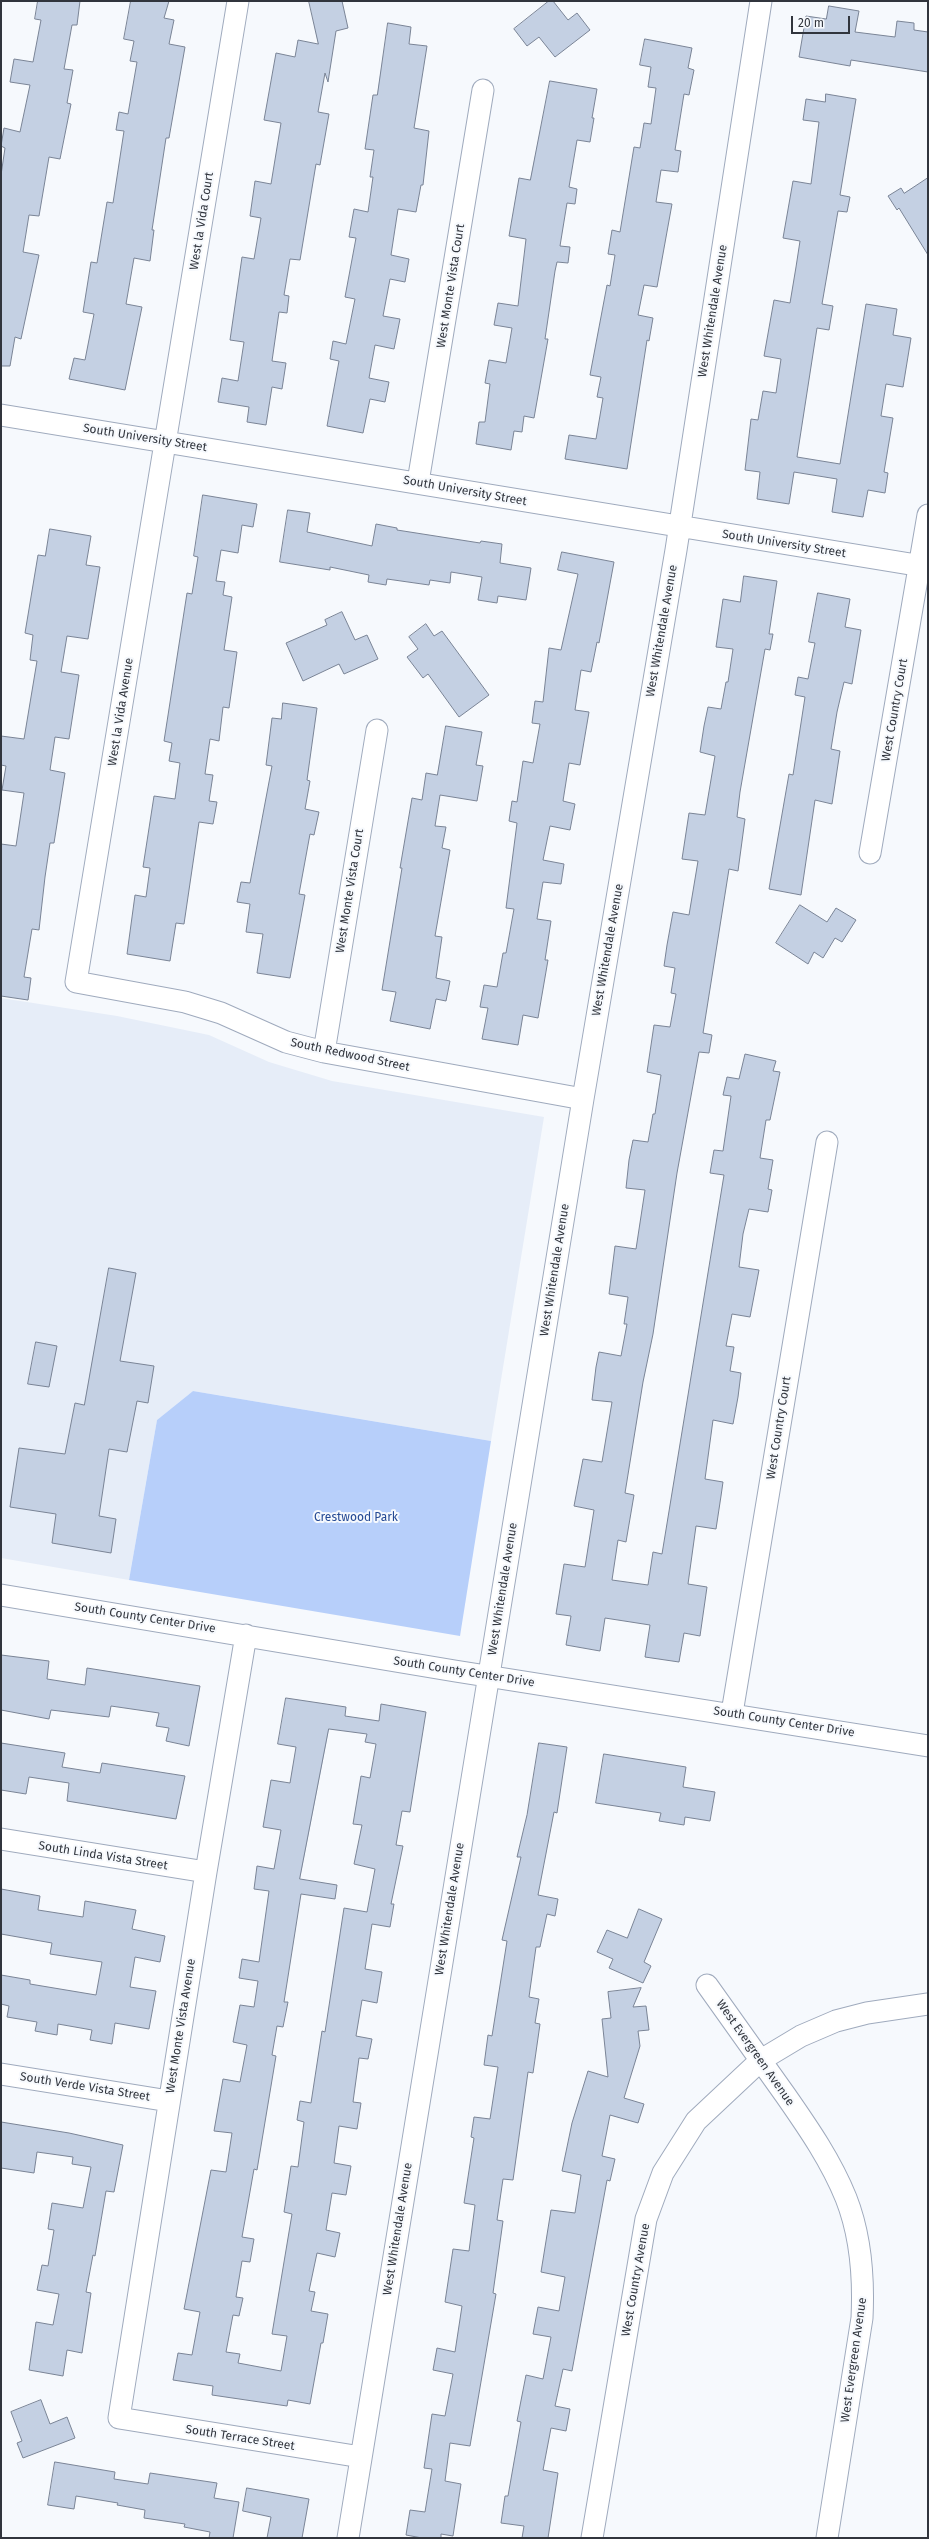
<!DOCTYPE html>
<html>
<head>
<meta charset="utf-8">
<style>
	body { margin:0 }
	#map { position:relative; width:929px; height:2539px; overflow:hidden; background:#f6f9fd; font-family:"Fira Sans",sans-serif }
	canvas { display:block }
	.frame { position:absolute; inset:0; border:2px solid #31353d; pointer-events:none }
	.scale { position:absolute; left:791px; top:16px; width:59px; height:18px; box-sizing:border-box; border:2px solid #31353d; border-top:0; padding-left:5px; font-size:12px; line-height:14px; white-space:nowrap; color:#31353d; -webkit-text-stroke:3px #f6f9fd; paint-order:stroke }
</style>
</head>
<body>
<div id="map">
<canvas width="929" height="2539"></canvas>
<div class="frame"></div>
<div class="scale">20 m</div>
</div>
<script>
const c = document.querySelector('canvas').getContext('2d');
c.lineJoin = 'round';
function paint(path, color) { c.fillStyle = color; c.fill(path, 'evenodd'); }
function trace(path, color, width, dash) { c.strokeStyle = color; c.lineWidth = width; c.lineCap = dash ? 'butt' : 'round'; c.setLineDash(dash || []); c.stroke(path); }
function drawText(font, color, halo, rows, align = 'center') {
  c.font = font + ' "Fira Sans",sans-serif'; c.lineWidth = 4; c.setLineDash([]); c.textBaseline = 'middle'; c.strokeStyle = halo; c.fillStyle = color; for (const [text, x, y, turn = 0] of rows) {
    c.save(); c.translate(x, y); c.rotate((+turn || 0) * Math.PI / 180); c.textAlign = isNaN(turn) ? turn : align; if (halo) c.strokeText(text, 0, 0); c.fillText(text, 0, 0); c.restore();
  }
}
const built = new Path2D(`
	M1 998 117 1016 209 1035 269 1062 332 1081 544 1117 491 1441 193 1391 157 1420 129 1580 1 1558Z`);
const green = new Path2D(`
	M193 1391 491 1441 460 1636 129 1580 157 1420Z`);
const building = new Path2D(`
	M38 1H80L77 25H72L64 69 73 70 67 103 71 104 60 159 49 157 39 216 29 215 23 252 39 255 21 339 15 337 10 366H1V175L5 148 1 146 4 128 20 132 30 85 10 82 14 59 33 62 41 20 35 19Z
	M131 1H169L164 18 174 20 169 44 185 47 169 138H166L152 230H154L150 261 134 258 126 304 142 307 125 390 69 379 74 358 85 360 94 314 83 312 91 262 97 263 107 202 113 203 124 131 116 130 119 112 128 114 137 62 130 61 134 41 124 39Z
	M309 1H342L348 28 336 31 328 82 325 73 318 112 329 114 320 165 316 164 300 260 290 259 284 295 289 296 287 313 279 312 272 361 286 363 282 389 272 387 266 425 247 422 249 407 218 402 222 378 238 381 244 342 230 340 242 257 254 259 261 218 250 216 255 181 271 184 281 123 264 120 276 53 295 57 298 40 318 44Z
	M549 1H553L568 20 577 13 590 30 555 57 539 37 527 46 514 29Z
	M829 6 859 11 855 32 895 37 897 21 914 23V30L928 32V72L851 60 850 66 799 57 806 16 826 19Z
	M388 23 411 27 409 44 427 46 414 128 429 131 423 185H421L416 212 398 209 391 255 409 259 405 282 390 279 383 316 400 319 394 349 375 345 369 378 389 382 385 402 370 399 363 433 327 426 339 361 330 359 333 341 346 344 355 299 345 297 356 238 349 237 354 209 368 212 373 177H370L374 150 365 149 373 95H377Z
	M645 39 692 48 688 68 694 70 689 95 684 94 675 150 681 151 678 172 661 170 656 202 672 204 657 287 644 285 638 315 653 318 649 341 647 340 627 469 565 459 569 435 596 439 603 398 597 397 601 377 590 375 607 285 610 286 615 255 608 254 612 230 620 232 634 147 640 148 644 123 651 124 656 88 648 87 651 67 640 65Z
	M550 81 597 89 592 118H594L590 142 577 140 569 187 577 189 575 204 567 203 560 246 570 247 568 263 557 262 555 271 545 339H548L534 418 524 416 522 432 514 431 511 450 476 444 479 422H485L490 384 485 383 489 360 506 363 512 328 494 325 498 303 518 306 526 239 509 236 519 178 530 180Z
	M826 94 856 99 840 195 850 197 847 212 838 211 822 304 833 306 829 330 817 328 797 457 840 464 866 304 897 309 893 335 911 338 903 387 886 384 881 416 893 418 884 472 888 473 885 493 868 490 863 517 832 512 837 479 794 472 789 504 757 499 760 472 745 470 751 419 758 420 763 391 776 393 781 359 764 356 774 300 790 303 796 267 800 241 783 238 793 181 811 184 819 122 803 120 806 99 825 102Z
	M928 178V255L899 208 897 210 888 196 901 188 904 193Z
	M203 495 257 504 253 527 242 525 238 553 221 550 216 581 225 582 223 595 232 597 224 650 237 652 229 708 223 707 219 741 210 739 205 774 213 775 209 801 217 802 213 824 199 822 184 924 176 923 170 961 127 954 135 895 146 897 150 868 143 867 154 796 175 799 180 763 169 761 172 743 164 741 187 593 192 594 198 557 194 556Z
	M288 510 310 513 307 532 372 546 376 524 397 528V530L480 543 481 541 502 544 500 563 531 568 526 600 498 596 497 603 478 600 482 577 451 572 450 583 430 580 429 585 387 579 386 585 368 582 369 575 330 567V570L280 562Z
	M50 529 91 536 86 565 100 567 88 639 67 636 61 672 79 675 69 739 55 737 50 770 65 773 54 843H50L45 877 39 930 32 929 24 977 31 978 28 1000 1 996V844L16 846 24 793 2 790 6 766 1 765V736L24 739 37 661 30 660 33 635 25 633 38 555 45 556Z
	M562 552 614 562 599 643 597 642 591 672 581 670 575 710 589 712 580 765 569 763 563 801 575 804 570 830 550 826 543 860 564 864 561 884 543 882 537 919 551 921 545 960H548L538 1018 523 1015 518 1045 482 1039 488 1008 480 1007 484 985 497 987 503 953H506L514 909 506 908 517 823 509 821 512 801 517 802 523 761 533 763 540 724 532 723 535 701 543 702 549 648 561 650 578 574 558 570Z
	M744 576 777 581 769 634H773L770 650 765 649 740 792 737 817 745 819 738 871 729 869 703 1033 712 1035 709 1053 699 1052 677 1173 653 1334 643 1382 625 1493 634 1495 626 1542 618 1540 612 1580 648 1585 653 1552 662 1554 724 1175 710 1173 714 1150 723 1151 731 1096 723 1095 727 1077 739 1079 745 1054 776 1061 773 1071 780 1072 770 1120H766L760 1158 773 1160 768 1189 772 1190 768 1212 749 1209 743 1234 739 1267 759 1270 750 1317 732 1314 726 1346 734 1347 730 1371 741 1373 738 1397 733 1424 713 1420 705 1479 723 1482 721 1496 716 1529 696 1526 688 1584 707 1587 700 1636 684 1633 679 1662 645 1657 650 1625 605 1618 600 1651 566 1645 571 1616 556 1614 564 1564 585 1567 594 1510 574 1506 583 1459 602 1462 612 1402 592 1400 596 1367 599 1352 621 1356 627 1324H624L628 1297 609 1294 615 1246 636 1249 645 1190 626 1188 629 1160 633 1140 648 1142 653 1114H655L661 1075 647 1072 654 1025 670 1027 676 994 671 993 675 968 664 966 667 945 673 912 689 915 698 861 682 859 689 813 705 815 715 756 700 752 704 726 708 707 721 709 726 682H728L733 649 716 647 723 599 740 602Z
	M818 593 850 599 845 627 861 630 852 684 844 682 837 712 831 749 840 751 832 804 815 800 801 895 769 889 789 774 793 775 805 697 795 695 798 677 808 679 815 643 809 642Z
	M342 612 355 640 367 635 378 659 344 674 339 664 303 681 286 643 327 625 325 620Z
	M426 624 434 636 442 631 489 695 459 717 428 674 423 678 407 657 418 649 409 637Z
	M283 703 317 708 307 780 310 781 305 809 319 812 314 835 310 834 299 894 305 895 290 978 257 973 263 934 246 932 250 904 237 902 241 882 250 883 272 766 266 765 272 718 281 719Z
	M446 726 482 732 476 765 483 766 477 801 440 795 435 826 446 827 442 848 450 850 435 936 442 937 436 978 450 981 446 1001 436 999 430 1029 390 1021 396 992 382 990 402 868H400L412 798 422 800 426 773 437 775Z
	M800 905 827 922 836 908 856 920 842 942 835 938 823 958 814 952 808 964 776 943Z
	M109 1268 136 1273 120 1361 154 1366 148 1403 137 1401 127 1452 109 1449 99 1516 116 1519 111 1553 52 1543 56 1514 10 1507 19 1448 65 1454 75 1403 84 1405Z
	M36 1342 57 1346 49 1387 28 1384Z
	M1 1655 49 1661 47 1679 85 1685 87 1668 200 1686 189 1746 166 1741 169 1728 156 1726 159 1713 111 1706 109 1717 51 1710 49 1719 1 1710Z
	M286 1698 346 1707 345 1716 379 1721 381 1704 426 1712 410 1812 402 1811 396 1845 403 1846 391 1904H394L390 1927 372 1924 365 1969 382 1972 377 2003 362 2000 356 2036 372 2039 368 2059 359 2058 353 2102 361 2103 357 2129 339 2126 334 2163 351 2166 346 2195 332 2193 326 2230 340 2233 335 2257 317 2253 309 2291 315 2292 311 2311 328 2314 323 2343H321L310 2404 288 2400 287 2406 212 2395 213 2386 173 2380 178 2353 192 2355 200 2312 184 2309 211 2170 226 2172 232 2133 214 2131 223 2079 240 2082 247 2045 233 2042 240 2005 254 2007 258 1981 239 1978 242 1959 259 1962 269 1891 254 1889 257 1866 274 1869 281 1830 263 1827 271 1780 290 1783 296 1747 278 1744ZM329 1729 367 1734 365 1742 376 1744 370 1778 361 1776 353 1824 362 1825 354 1864 375 1869 367 1912 344 1908 325 2032 322 2031 311 2103 300 2101 297 2120 304 2122 298 2167 291 2166 284 2212 292 2214 272 2334 287 2336 281 2371 238 2363 240 2354 226 2352 233 2315 239 2316 243 2298 236 2297 242 2261 250 2262 254 2239 242 2237 254 2169 257 2170 276 2056 272 2055 277 2026 283 2027 288 2002H284L301 1894 335 1899 337 1885 300 1879Z
	M1 1743 65 1753 62 1767 100 1773 102 1763 185 1776 176 1819 67 1801 69 1783 29 1777 26 1794 1 1790Z
	M539 1743 567 1747 557 1813 554 1812 538 1895 558 1899 555 1916 547 1914 540 1947H536L529 1997 539 1999 535 2023 540 2024 533 2073 528 2072 513 2180 503 2179 497 2220 503 2221 493 2293 496 2294 470 2446 450 2443 445 2481 461 2484 453 2536 441 2534V2538H422L406 2535 410 2510 425 2512 432 2469 424 2468 432 2414 445 2416 453 2374 433 2370 437 2348 455 2352 462 2306 445 2302 453 2249 469 2251 475 2205 464 2203 474 2138 471 2137 474 2117 490 2119 498 2067 484 2065 488 2035 492 2036 507 1941 502 1940 521 1857H517L527 1815Z
	M604 1754 686 1767 683 1787 715 1792 710 1821 685 1817 684 1825 659 1821 661 1813 596 1803Z
	M1 1889 40 1896 38 1910 83 1917 85 1901 136 1910 132 1929 165 1936 160 1962 135 1957 130 1987 156 1991 149 2029 115 2023 112 2044 90 2040 92 2030 58 2024 57 2035 35 2031 37 2022 7 2017 9 2006 1 2004V1975L30 1980V1984L96 1995 102 1962 50 1954 52 1943 1 1934Z
	M639 1909 662 1919 644 1962 651 1966 643 1983 609 1968 613 1959 597 1952 607 1930 627 1938Z
	M641 1988 633 2007 646 2006 649 2030 638 2031 640 2046 624 2098 644 2104 638 2123 610 2115 602 2156 615 2159 610 2181 607 2180 572 2371 563 2369 555 2406 570 2409 566 2431 551 2428 543 2470 558 2473 548 2538H522L524 2526 501 2523 505 2496H508L521 2422 517 2421 526 2375 543 2379 551 2337 533 2334 538 2307 559 2311 565 2277 541 2272 551 2210 575 2213 581 2175 562 2171 572 2123 588 2071 608 2077 602 2019 611 2018 608 1992Z
	M1 2122 69 2133 123 2145 114 2192 106 2191 95 2256 93 2255 86 2292 91 2293 82 2353 67 2350 63 2376 29 2370 36 2322 53 2325 59 2294 37 2290 42 2265 48 2266 54 2230 48 2229 52 2203 83 2208 91 2167 72 2164 73 2157 37 2152 34 2173 1 2168Z
	M41 2400 50 2424 67 2417 75 2438 23 2458 17 2443 22 2441 11 2412Z
	M55 2462 115 2472 114 2479 148 2484 150 2473 217 2483 214 2498 239 2502 233 2538H209L210 2532 184 2527 185 2524 144 2518 145 2510 117 2505 118 2503 76 2496 74 2509 48 2505Z
	M247 2488 309 2499 302 2538H267L271 2517 243 2511Z`);
const minor = new Path2D(`
	M238 1 76 982 185 1002 221 1013 286 1042 324 1052 583 1099
	M1 415 928 567
	M418 482 483 90
	M870 853 928 515
	M324 1052 377 730
	M1 1595 455 1671 928 1746
	M246 1635 206 1872 119 2418 361 2457
	M732 1713 827 1142
	M1 1839 206 1872
	M707 1985C733 2022 760 2059 786 2096 809 2129 831 2161 846 2198 861 2236 864 2277 862 2318L827 2538
	M1 2074 169 2101
	M348 2538 583 1099 676 550 761 1
	M592 2538 646 2219 663 2173 696 2121 761 2060 801 2036 836 2021 867 2013 928 2004`);
const streetNames = [
	["West la Vida Court",202,221,-81],
	["West Monte Vista Court",451,286,-81],
	["West Whitendale Avenue",713,311,-81],
	["South University Street",145,438,9],
	["South University Street",465,491,10],
	["South University Street",784,544,9],
	["West Whitendale Avenue",662,631,-80],
	["West Country Court",895,710,-80],
	["West la Vida Avenue",121,712,-81],
	["West Monte Vista Court",350,891,-81],
	["West Whitendale Avenue",608,950,-80],
	["South Redwood Street",350,1055,12],
	["West Whitendale Avenue",555,1270,-81],
	["West Country Court",779,1428,-81],
	["West Whitendale Avenue",503,1589,-81],
	["South County Center Drive",145,1618,9],
	["South County Center Drive",464,1672,9],
	["South County Center Drive",784,1722,9],
	["South Linda Vista Street",103,1856,9],
	["West Whitendale Avenue",450,1909,-81],
	["West Monte Vista Avenue",181,2026,-81],
	["West Evergreen Avenue",755,2053,55],
	["South Verde Vista Street",85,2087,9],
	["West Whitendale Avenue",398,2229,-81],
	["West Country Avenue",636,2280,-80],
	["West Evergreen Avenue",854,2360,-82],
	["South Terrace Street",240,2438,9]
];
const parkNames = [
	["Crestwood Park",356,1518]
];
paint(built, '#e6edf8');
paint(green, '#b7cffa');
paint(building, '#c4d0e3');
trace(building, '#7a8496', 1);
trace(minor, '#9faabd', 23);
trace(minor, '#fff', 21);
drawText('12px', '#31353d', '#f6f9fd', streetNames);
drawText('12px', '#254a94', '#f6f9fd', parkNames);
</script>
</body>
</html>
